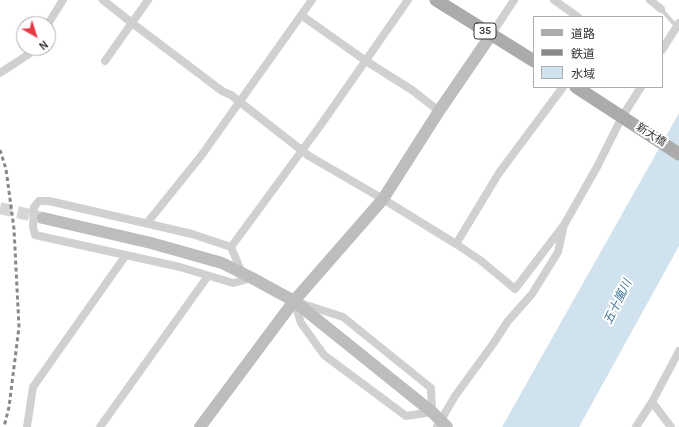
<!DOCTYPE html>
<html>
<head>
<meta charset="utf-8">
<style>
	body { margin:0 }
	#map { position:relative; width:679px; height:427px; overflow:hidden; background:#fff; font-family:Karla,"Noto Sans JP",sans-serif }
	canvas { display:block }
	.legend { position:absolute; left:533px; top:16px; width:130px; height:72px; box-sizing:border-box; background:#fff; border:1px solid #adadad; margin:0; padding:5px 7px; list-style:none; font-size:12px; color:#333 }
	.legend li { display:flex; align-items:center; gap:8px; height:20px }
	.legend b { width:20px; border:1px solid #adadad }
	.north { position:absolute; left:16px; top:16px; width:40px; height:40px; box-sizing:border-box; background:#fff; border:1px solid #adadad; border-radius:50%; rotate:141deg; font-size:11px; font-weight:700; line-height:16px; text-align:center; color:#333 }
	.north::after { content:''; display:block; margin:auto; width:14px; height:18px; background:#e63946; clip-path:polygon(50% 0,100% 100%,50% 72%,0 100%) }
</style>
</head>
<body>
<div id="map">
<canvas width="679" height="427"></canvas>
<ul class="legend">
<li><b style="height:5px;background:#ababab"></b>道路</li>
<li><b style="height:5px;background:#888"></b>鉄道</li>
<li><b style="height:11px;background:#cfe2ee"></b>水域</li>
</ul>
<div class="north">N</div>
</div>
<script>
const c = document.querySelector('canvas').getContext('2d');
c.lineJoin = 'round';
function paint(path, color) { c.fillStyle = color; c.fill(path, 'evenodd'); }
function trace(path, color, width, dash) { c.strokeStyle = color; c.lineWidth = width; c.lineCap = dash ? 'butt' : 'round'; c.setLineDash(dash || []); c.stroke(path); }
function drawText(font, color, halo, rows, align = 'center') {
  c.font = font + ' Karla,"Noto Sans JP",sans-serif'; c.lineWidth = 4; c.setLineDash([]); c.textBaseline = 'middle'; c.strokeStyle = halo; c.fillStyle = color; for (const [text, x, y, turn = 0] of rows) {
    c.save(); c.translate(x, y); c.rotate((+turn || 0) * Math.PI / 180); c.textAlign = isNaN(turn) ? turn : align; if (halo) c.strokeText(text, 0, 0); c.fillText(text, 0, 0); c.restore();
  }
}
const water = new Path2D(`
	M679 113V246L579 427H502Z`);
const secondaryTunnel = new Path2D(`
	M0 208 43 218`);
const lane = new Path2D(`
	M661 9 677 27`);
const street = new Path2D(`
	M103 0 132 23 222 91 231 95 309 156 383 199 456 244 480 260 515 289 564 225
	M554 0 578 17
	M650 0 661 9
	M301 15 366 61 412 90 439 111
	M48 24 63 0
	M491 35 514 0
	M662 50 679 23
	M105 61 148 0
	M0 73 29 54 32 48
	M147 223 201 156 312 0
	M456 244 499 173 563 87
	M231 247 320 126 408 0
	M242 273 231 247 192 234 49 201H39L34 207 33 227 35 235 180 267 233 283 252 278
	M294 301 343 317 431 388 432 412 406 416 324 355 301 323Z
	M652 402 671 427
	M27 427 33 387 126 255
	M100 427 208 276
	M437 427 455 396 493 344 508 321 532 294 558 252 564 225 597 167 622 117 641 87
	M636 427 652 402 679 351`);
const secondary = new Path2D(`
	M43 218 151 243 222 263 252 278 294 301 432 412
	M200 427 294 301 383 199 439 111 491 35`);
const primary = new Path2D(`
	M436 0 534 61
	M576 87 679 154`);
const rail = new Path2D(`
	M0 150 6 169 14 229 19 327 9 407 4 427`);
const secondaryBridge = new Path2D(`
	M432 412 447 427`);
const shields = [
	[485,31,22]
];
const shieldNames = [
	["35",485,31]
];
const streetNames = [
	["新大橋",651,135,33]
];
const waterNames = [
	["五十嵐川",618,302,-64]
];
paint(water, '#cfe2ee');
trace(secondaryTunnel, '#d6d6d6', 12, [12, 6]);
trace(lane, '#d0d0d0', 4);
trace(street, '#d0d0d0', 8);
trace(secondary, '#bdbdbd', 12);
trace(primary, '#ababab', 13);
trace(rail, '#888', 3, [4, 3]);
trace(secondaryBridge, '#bdbdbd', 12);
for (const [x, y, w] of shields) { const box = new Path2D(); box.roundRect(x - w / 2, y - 8, w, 16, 3); c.fillStyle = '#fff'; c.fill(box); trace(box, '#333', 1); }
drawText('bold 10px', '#333', null, shieldNames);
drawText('11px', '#333', '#fff', streetNames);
drawText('italic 12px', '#3f7597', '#fff', waterNames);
</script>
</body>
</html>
